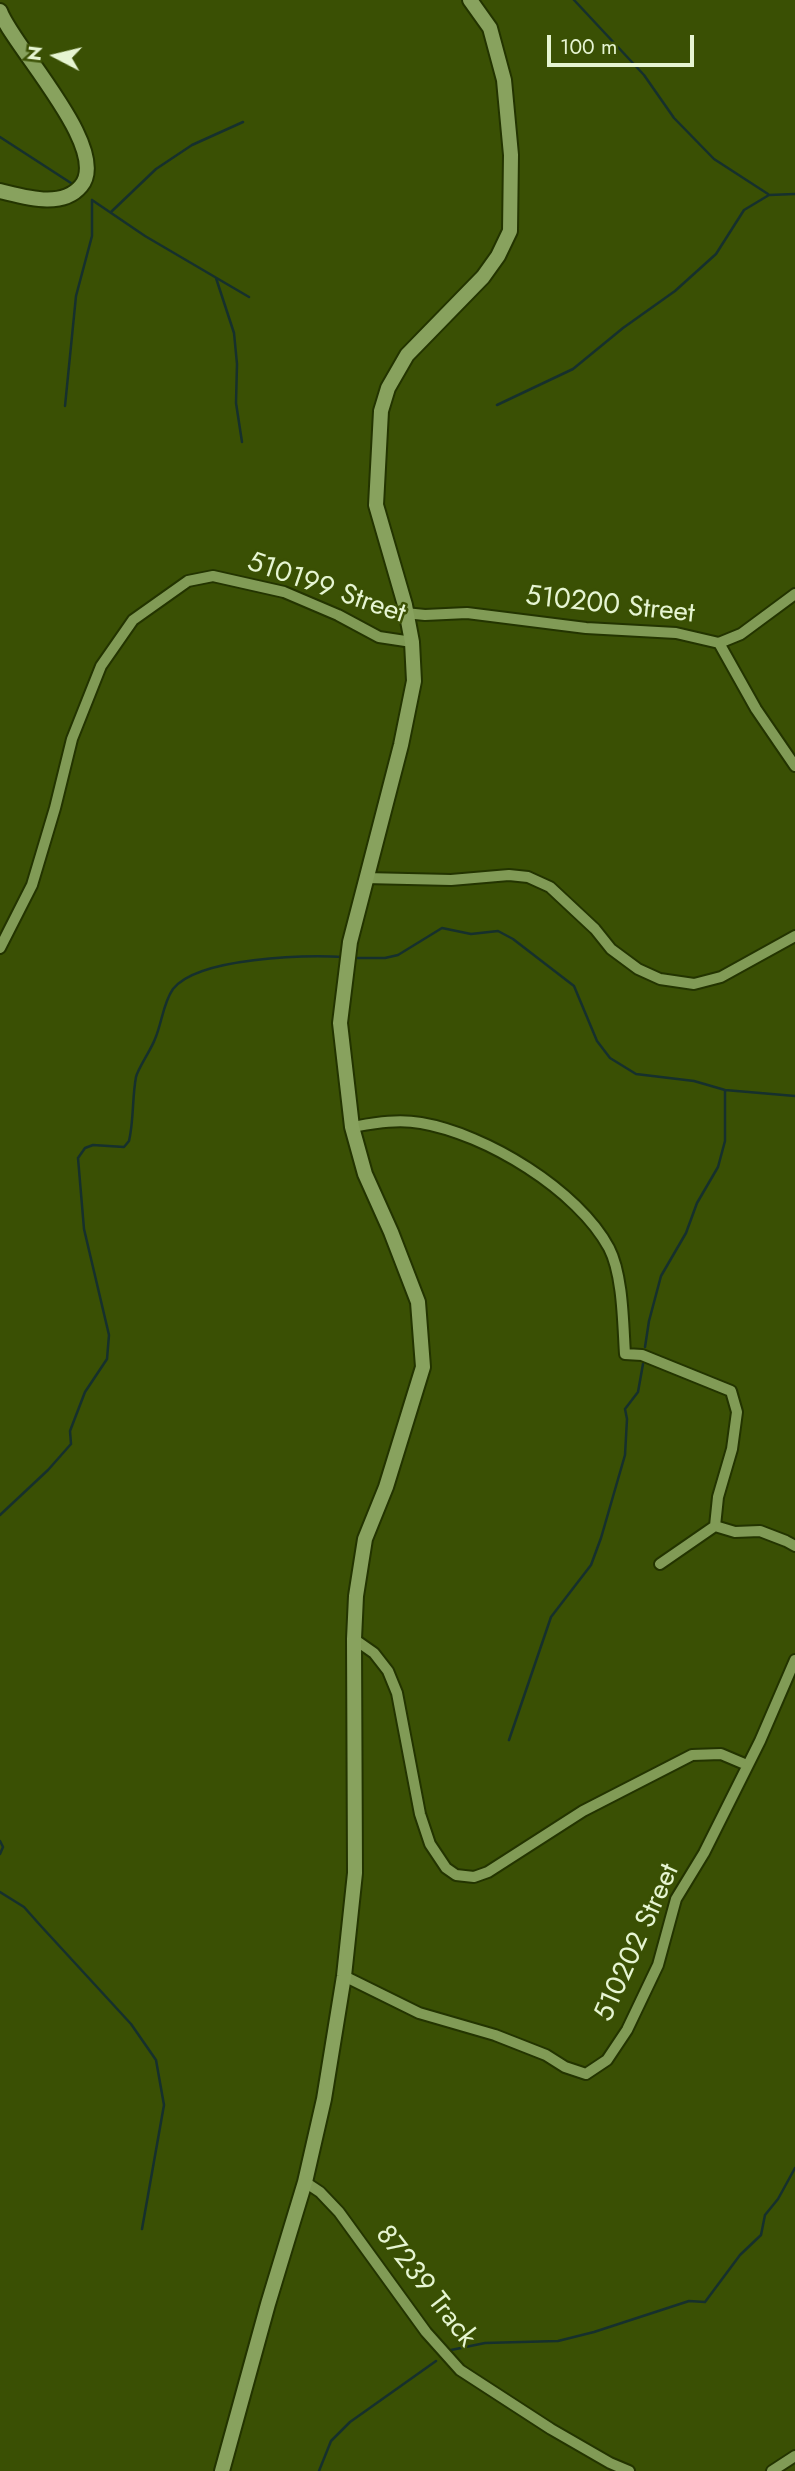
<!DOCTYPE html>
<html>
<head>
<meta charset="utf-8">
<style>
	body { margin:0 }
	#map { position:relative; width:795px; height:2471px; overflow:hidden; background:#3a5004; font-family:Jost,sans-serif }
	canvas { display:block }
	.north { position:absolute; left:21px; top:21px; width:70px; height:70px; -webkit-text-stroke:5px #3a5004; paint-order:stroke; rotate:277deg; font-size:19px; font-weight:700; line-height:28px; text-align:center; color:#e6f5d2 }
	.north::after { content:''; display:block; margin:auto; width:24px; height:32px; background:#e6f5d2; clip-path:polygon(50% 0,100% 100%,50% 72%,0 100%) }
	.scale { position:absolute; left:547px; top:35px; width:147px; height:32px; box-sizing:border-box; border:4px solid #e6f5d2; border-top:0; padding-left:9px; font-size:21px; line-height:24px; white-space:nowrap; color:#e6f5d2; -webkit-text-stroke:5px #3a5004; paint-order:stroke }
</style>
</head>
<body>
<div id="map">
<canvas width="795" height="2471"></canvas>
<div class="north">N</div>
<div class="scale">100 m</div>
</div>
<script>
const c = document.querySelector('canvas').getContext('2d');
c.lineJoin = 'round';
function trace(path, color, width, dash) { c.strokeStyle = color; c.lineWidth = width; c.lineCap = dash ? 'butt' : 'round'; c.setLineDash(dash || []); c.stroke(path); }
function drawText(font, color, halo, rows, align = 'center') {
  c.font = font + ' Jost,sans-serif'; c.lineWidth = 5; c.setLineDash([]); c.textBaseline = 'middle'; c.strokeStyle = halo; c.fillStyle = color; for (const [text, x, y, turn = 0] of rows) {
    c.save(); c.translate(x, y); c.rotate((+turn || 0) * Math.PI / 180); c.textAlign = isNaN(turn) ? turn : align; if (halo) c.strokeText(text, 0, 0); c.fillText(text, 0, 0); c.restore();
  }
}
const stream = new Path2D(`
	M574 0 644 75 674 118 714 159 768 194
	M0 137 74 185
	M92 200 145 236 249 297
	M111 212 156 169 192 145 243 122
	M216 278 234 333 237 364 236 403 242 442
	M497 405 573 369 623 328 675 291 716 254 744 210 769 195 795 194
	M65 406 76 296 92 236V200
	M354 958H385L398 955 442 928 471 934 498 931 513 939 574 986 597 1041 610 1058 636 1074 694 1081 725 1090 795 1096
	M645 1347 649 1321 661 1276 686 1233 697 1203 718 1167 725 1141V1091
	M0 1515 48 1470 71 1444 70 1431 85 1392 107 1359 109 1335 84 1229 78 1158 85 1148 93 1145 124 1147 129 1141C134 1120 132 1098 136 1077 138 1068 151 1050 155 1039 162 1023 163 1003 173 989 198 957 306 955 344 957
	M509 1740 551 1617 591 1565 601 1538 625 1455 627 1419 625 1409 638 1392 643 1364
	M0 1841 3 1847 0 1854
	M0 1892 24 1907 40 1925 131 2024 156 2060 164 2105 142 2229
	M451 2350 485 2343 558 2341 594 2332 689 2301 705 2302 740 2255 761 2235 765 2215 778 2199 795 2168
	M319 2471 331 2441 350 2422 436 2361`);
const street = new Path2D(`
	M405 613 425 615 467 613 586 628 676 633 719 643 741 634 795 594
	M719 643 756 709 795 766
	M365 878 451 880 509 875 528 877 550 887 595 929 611 949 638 969 660 979 694 984 721 977 795 936
	M0 948 32 885 55 808 72 739 101 666 133 620 188 581 213 576 284 592 338 615 379 637 412 642
	M352 1127C376 1123 397 1119 421 1123 486 1134 578 1190 609 1248 623 1275 623 1324 625 1354L642 1355 731 1391 737 1412 732 1449 718 1497 715 1526 660 1564
	M715 1526 735 1532 760 1531 786 1541 795 1546
	M354 1639 374 1653 388 1671 397 1693 420 1814 430 1844 446 1868 456 1875 474 1877 488 1872 583 1811 692 1755 721 1754 747 1765
	M344 1976 419 2013 495 2035 546 2055 565 2067 586 2074 607 2060 627 2030 658 1965 676 1899 704 1853 760 1741 795 1660
	M305 2182 320 2192 339 2212 426 2332 460 2370 551 2429 610 2463 629 2471
	M772 2471 795 2456`);
const secondary = new Path2D(`
	M0 11C12 46 112 149 81 186 62 209 25 197 0 191
	M222 2471 268 2304 305 2182 324 2099 344 1976 355 1873 354 1639 356 1596 365 1539 386 1487 423 1367 418 1302 391 1232 365 1174 352 1127 340 1023 350 942 401 745 414 681 412 642 405 605 376 505 381 411 388 388 407 355 483 277 498 256 510 231 511 155 504 80 490 28 470 0`);
const streetNames = [
	["510199 Street",326,589,19],
	["510200 Street",610,606,6],
	["510202 Street",638,1943,-66],
	["87239 Track",425,2287,52]
];
trace(stream, '#16302d', 2.5);
trace(street, '#233400', 14);
trace(secondary, '#233400', 18);
trace(street, '#819b56', 10);
trace(secondary, '#88a25e', 14);
drawText('28px', '#e6f5d2', '#3a5004', streetNames);
</script>
</body>
</html>
